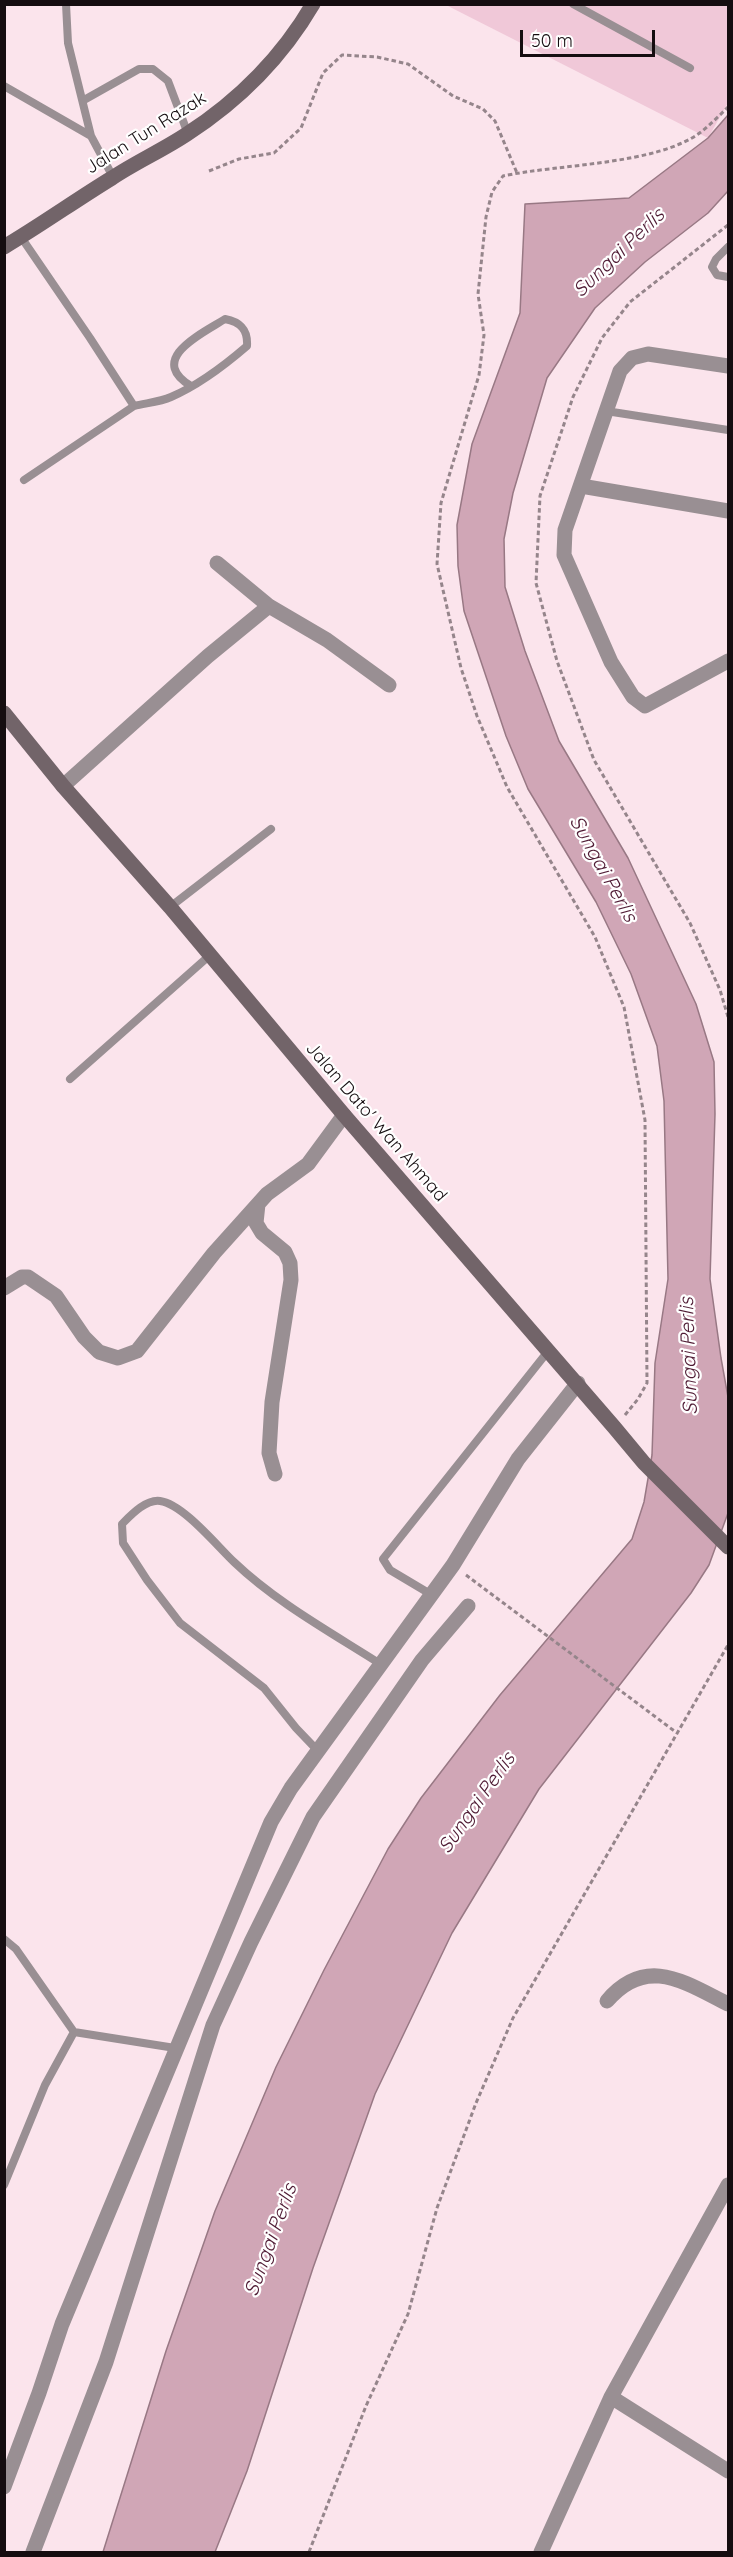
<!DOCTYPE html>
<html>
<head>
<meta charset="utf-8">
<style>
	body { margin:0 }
	#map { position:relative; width:733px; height:2557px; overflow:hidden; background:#fbe4ec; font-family:Quicksand,sans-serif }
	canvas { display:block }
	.frame { position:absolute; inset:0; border:6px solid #150d10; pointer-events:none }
	.scale { position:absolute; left:520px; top:30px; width:135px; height:27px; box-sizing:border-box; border:3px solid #150d10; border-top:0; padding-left:8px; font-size:18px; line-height:21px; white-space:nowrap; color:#150d10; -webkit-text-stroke:4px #fff; paint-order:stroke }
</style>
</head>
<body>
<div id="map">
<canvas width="733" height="2557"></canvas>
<div class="frame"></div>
<div class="scale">50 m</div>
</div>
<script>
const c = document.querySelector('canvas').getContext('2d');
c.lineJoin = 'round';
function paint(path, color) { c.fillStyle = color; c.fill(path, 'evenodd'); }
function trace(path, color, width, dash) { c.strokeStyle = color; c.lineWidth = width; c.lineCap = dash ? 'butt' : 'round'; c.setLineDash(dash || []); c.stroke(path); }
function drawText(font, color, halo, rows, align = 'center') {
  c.font = font + ' Quicksand,sans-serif'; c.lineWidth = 4.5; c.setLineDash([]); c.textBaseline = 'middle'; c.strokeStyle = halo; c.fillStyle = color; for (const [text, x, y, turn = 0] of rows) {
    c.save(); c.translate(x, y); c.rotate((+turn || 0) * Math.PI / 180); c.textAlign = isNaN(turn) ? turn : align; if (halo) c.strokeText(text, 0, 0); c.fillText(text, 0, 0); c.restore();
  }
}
const green = new Path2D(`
	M446 5H728V103L708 138Z`);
const water = new Path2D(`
	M728 115V191L708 213 645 262 595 308 547 378 513 493 504 539 505 587 525 651 559 741 628 858 696 1004 714 1062 715 1114 710 1279 721 1358 728 1397V1513L709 1565 691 1593 539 1789 452 1933 375 2094 313 2268 247 2471 215 2552H103L166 2351 215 2211 276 2067 324 1970 388 1849 421 1798 500 1695 632 1539 644 1502 652 1455 655 1363 668 1279 664 1101 657 1046 631 974 596 902 528 789 506 736 464 611 458 566 457 525 472 444 520 313 525 204 629 198 708 138Z`);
const path = new Path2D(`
	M209 171 239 159 274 153 301 128 323 73 342 55 377 57 408 64 453 96 483 109 495 121 517 173
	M728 225 630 302 602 338 573 397 540 496 536 583 557 661 594 760 690 923 720 990 728 1017
	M625 1415 638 1399 647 1383 645 1120 624 1007 595 937 507 787 477 716 461 668 437 564 441 503 479 375 484 335 478 294 486 217 492 192 503 176C558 164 658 165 701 132 711 124 720 115 728 107
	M466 1575 677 1733
	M309 2552 366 2406 408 2314 437 2208 476 2103 513 2018 728 1645`);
const lane = new Path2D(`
	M66 4 68 43 91 136 113 177
	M573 4 690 68
	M4 86 91 136
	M84 100 139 69H153L168 81 188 134
	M21 237 90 338 134 406 24 480
	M728 247 716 259 712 267 717 275 728 277
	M134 406C146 403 160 402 171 397 199 385 225 365 247 346 248 330 241 322 225 319 203 333 146 359 191 386
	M606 411 728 430
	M170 907 271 829
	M70 1079 209 956
	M432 1595 390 1570 383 1559 549 1350
	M318 1751 296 1728 264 1688 180 1623 147 1580 123 1543 122 1524C131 1515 146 1499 160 1501 183 1504 217 1546 234 1562 277 1603 332 1633 382 1665
	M4 1939 16 1949 74 2032 175 2048
	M4 2185 45 2085 74 2032`);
const street = new Path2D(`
	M728 366 648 354 632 358 620 371 565 530 564 555 611 662 633 697 645 706 728 661
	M581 486 728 511
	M217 563 269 606
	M63 786 208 656 269 606 327 640 389 685
	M258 1204 256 1223 262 1233 285 1252 290 1263 291 1280 272 1402 269 1453 275 1474
	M4 1288 22 1277H28L56 1296 84 1337 99 1352 118 1358 137 1351 214 1253 267 1194 308 1164 344 1115
	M607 2001C646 1955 684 1982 728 2004
	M611 2397 728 2471
	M4 2487 39 2393 62 2324 271 1822 291 1788 453 1565 518 1459 578 1383
	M33 2552 106 2362 213 2025 251 1942 313 1817 422 1660 468 1606
	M541 2552 611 2397 728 2185`);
const secondary = new Path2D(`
	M4 247C41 225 76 200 112 178 136 162 163 150 187 134 238 101 282 57 313 4
	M4 713 63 786 170 907 344 1115 614 1427 644 1463 728 1547`);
const streetNames = [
	["Jalan Tun Razak",146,133,-32],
	["Jalan Dato' Wan Ahmad",376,1122,49]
];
const waterNames = [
	["Sungai Perlis",619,253,-44],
	["Sungai Perlis",603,869,61],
	["Sungai Perlis",689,1356,-92],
	["Sungai Perlis",477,1803,-55],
	["Sungai Perlis",271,2240,-70]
];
paint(green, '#f0c8d8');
paint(water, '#d0a6b6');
trace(water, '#987884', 1.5);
trace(path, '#95858b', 3, [4.5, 3]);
trace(lane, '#998f93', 8);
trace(street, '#998f93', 15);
trace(secondary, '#726469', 15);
drawText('18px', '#150d10', '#fff', streetNames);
drawText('italic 20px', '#4f1b34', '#fff', waterNames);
</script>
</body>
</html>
